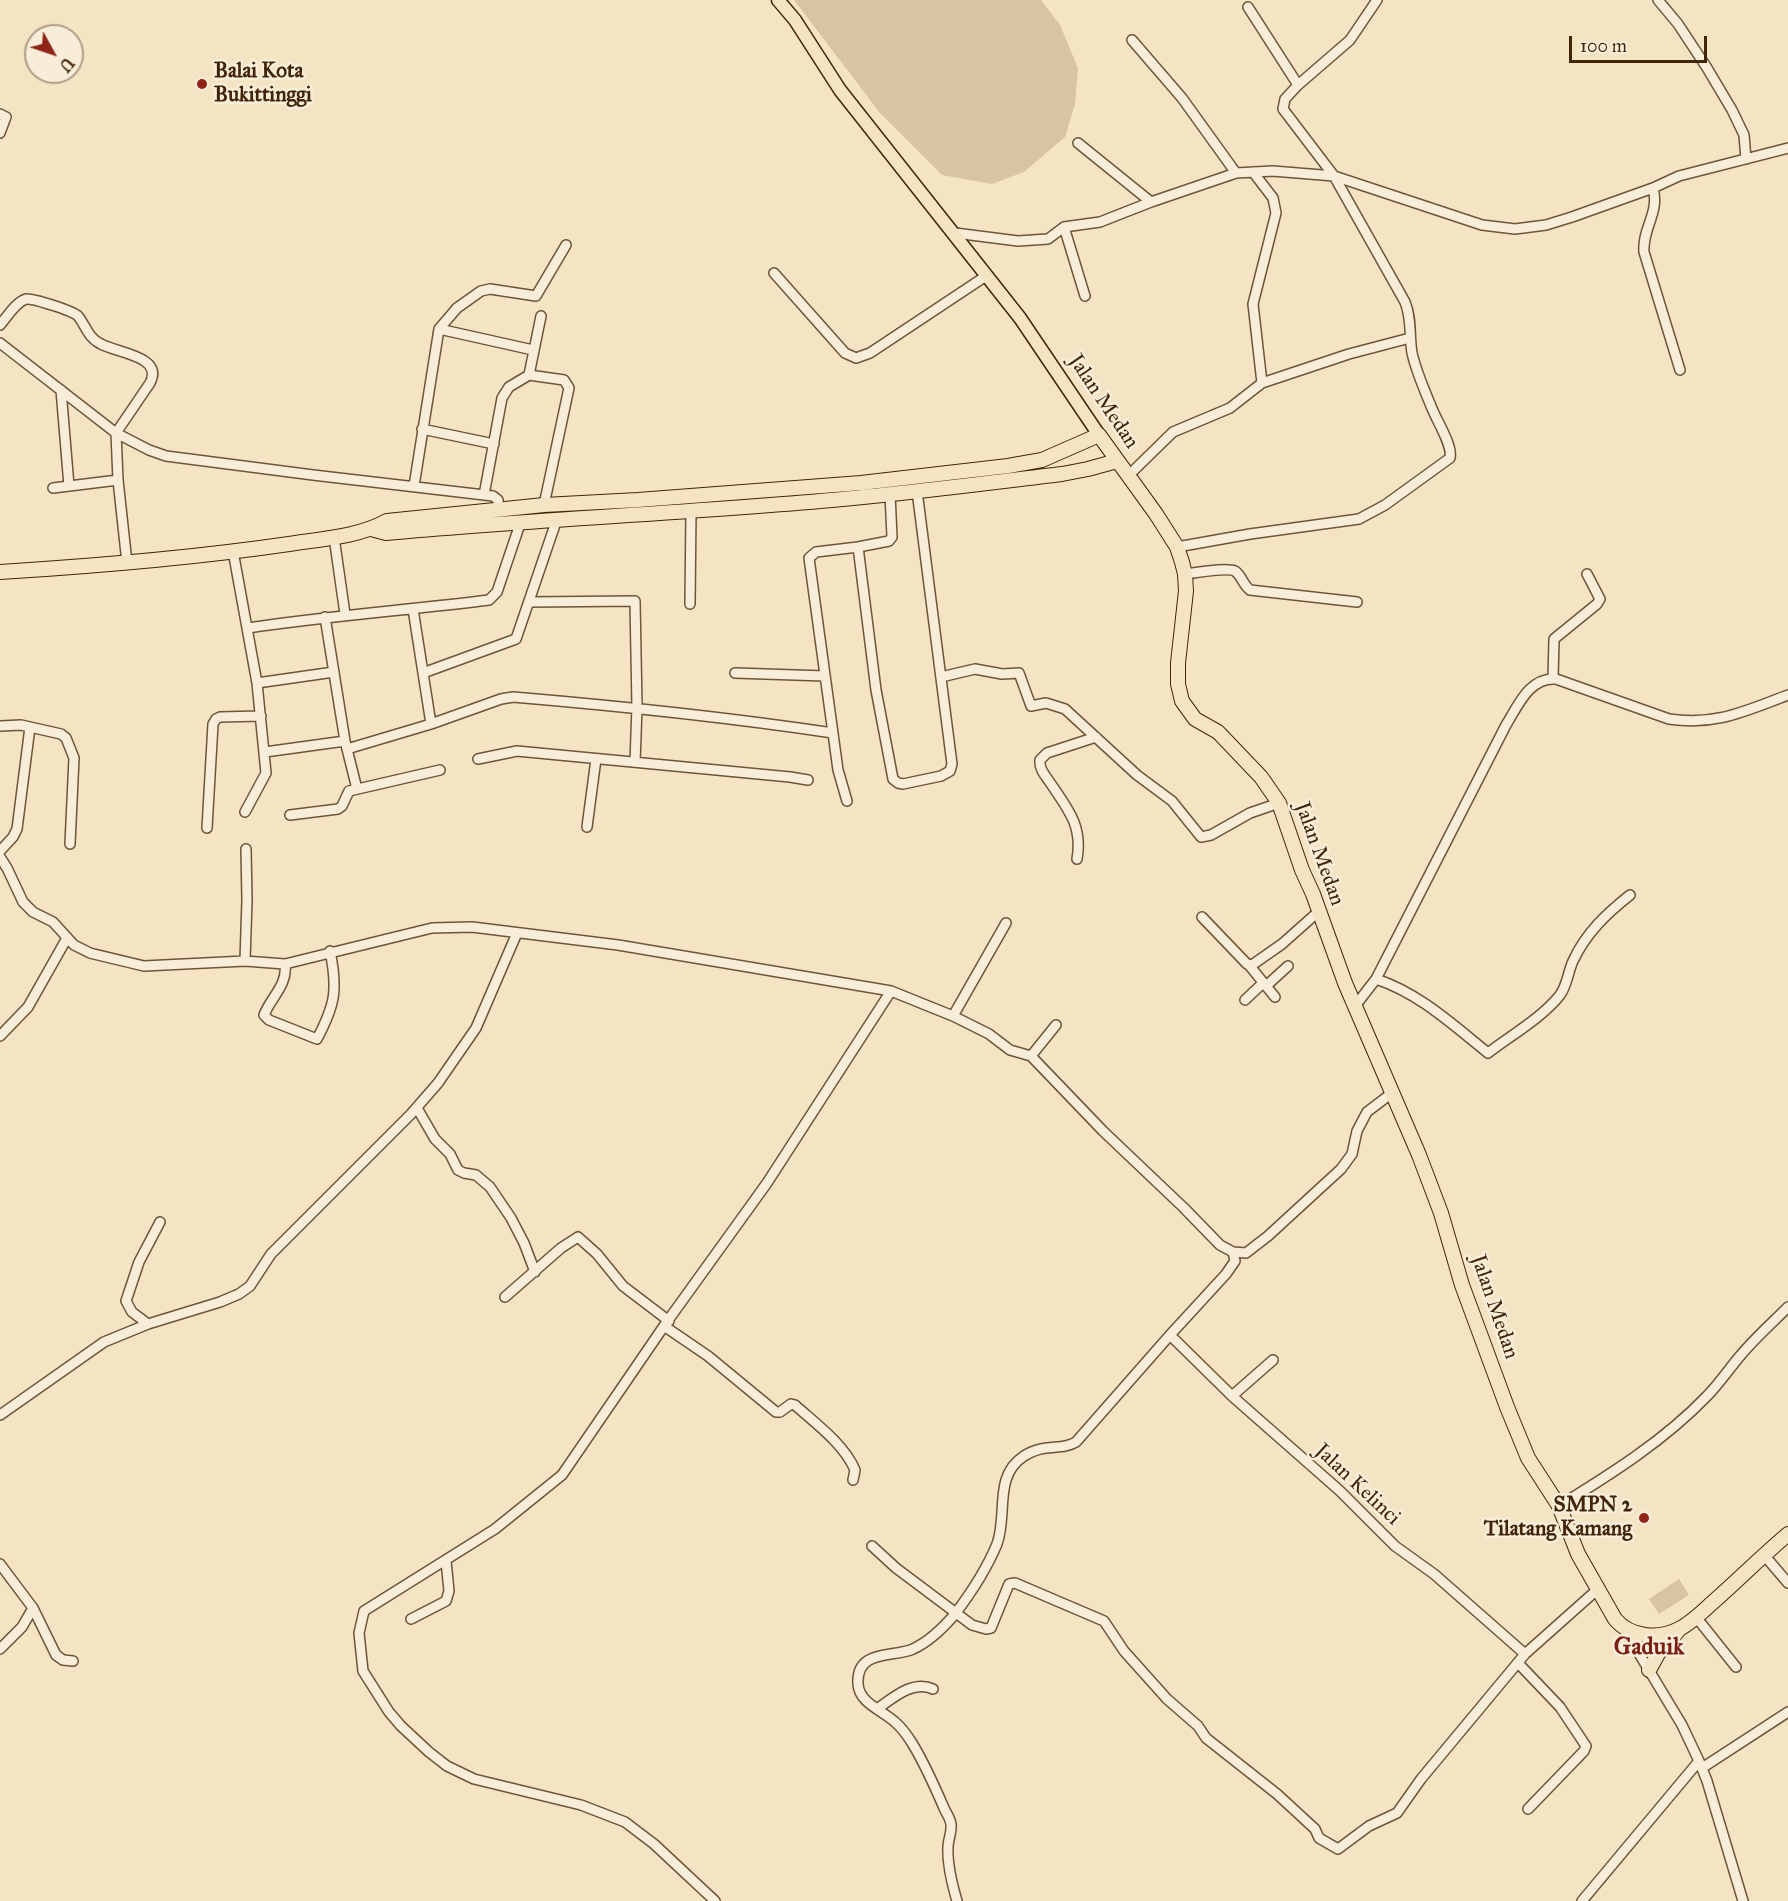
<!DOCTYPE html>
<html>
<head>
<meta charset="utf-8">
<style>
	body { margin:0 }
	#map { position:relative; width:1788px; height:1901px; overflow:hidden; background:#f5e4c4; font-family:"IM FELL Great Primer",serif }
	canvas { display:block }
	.north { position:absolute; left:24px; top:24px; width:60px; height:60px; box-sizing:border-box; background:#f8edd9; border:2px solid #af9d86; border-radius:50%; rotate:130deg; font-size:16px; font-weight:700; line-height:24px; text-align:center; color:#412509 }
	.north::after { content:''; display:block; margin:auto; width:21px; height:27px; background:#8f2418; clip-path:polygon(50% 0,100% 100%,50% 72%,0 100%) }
	.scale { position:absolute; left:1569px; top:36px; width:138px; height:27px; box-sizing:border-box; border:3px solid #412509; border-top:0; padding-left:8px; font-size:18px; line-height:21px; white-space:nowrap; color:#412509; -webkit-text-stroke:4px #f8edd9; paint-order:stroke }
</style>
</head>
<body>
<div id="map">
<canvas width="1788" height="1901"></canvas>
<div class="north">U</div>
<div class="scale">100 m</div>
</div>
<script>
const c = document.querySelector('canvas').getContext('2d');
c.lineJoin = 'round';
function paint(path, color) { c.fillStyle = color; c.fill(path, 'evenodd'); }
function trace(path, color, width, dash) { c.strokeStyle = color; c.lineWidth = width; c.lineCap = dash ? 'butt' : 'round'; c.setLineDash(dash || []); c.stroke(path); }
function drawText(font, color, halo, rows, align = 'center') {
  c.font = font + ' "IM FELL Great Primer",serif'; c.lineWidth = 5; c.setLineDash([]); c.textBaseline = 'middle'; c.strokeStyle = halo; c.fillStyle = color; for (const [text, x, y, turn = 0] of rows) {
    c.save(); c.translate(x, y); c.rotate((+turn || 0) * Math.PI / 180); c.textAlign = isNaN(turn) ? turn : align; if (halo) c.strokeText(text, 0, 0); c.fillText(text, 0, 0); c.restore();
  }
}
const green = new Path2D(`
	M794 0H1041L1060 25 1078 68 1075 104 1065 137 1024 172 992 184 942 175 880 113Z
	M1679 1579 1689 1595 1659 1614 1649 1599Z`);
const minor = new Path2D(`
	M1658 0 1678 24 1707 68 1732 110 1744 135 1746 159
	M1248 7 1298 85
	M1132 40 1182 98 1236 173
	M0 114 6 117 0 133
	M1078 143 1151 202
	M1253 172 1273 198 1276 213 1253 304 1262 383
	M1653 188C1660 213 1642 228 1644 252L1680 370
	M1064 227 1085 296
	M955 233 1018 241 1048 239 1064 227 1100 222 1151 202 1236 173 1273 171 1334 176 1482 225 1515 229 1546 225 1572 217 1653 188 1679 176 1788 148
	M774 273 845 353 856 358 870 353 986 276
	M0 325C7 317 16 302 26 299 33 298 73 311 78 316 86 326 88 338 101 344 117 353 164 356 150 383L116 433 118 480 127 563
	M439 329 533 350
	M0 343 116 433 149 450 166 456 313 475 493 496 498 500 499 509
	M529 375 541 316
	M61 390 69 486
	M422 429 494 444
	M1128 476 1173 432 1230 408 1262 383 1349 354 1410 338
	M414 486 439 329 457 308 481 291 490 289 536 296 566 245
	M53 488 118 480
	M484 495 502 398 509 387 529 375 564 380 569 388 544 505
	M334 537 345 614
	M858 547 876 690 893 779 898 783 903 784 941 776 950 771 952 764 917 491
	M1177 547 1250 534 1359 519 1385 505 1450 458C1453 445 1436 420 1431 406 1424 389 1416 371 1412 353 1409 335 1412 319 1405 302L1334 176 1283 109 1285 99 1298 85 1350 40 1377 0
	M233 551 257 683 266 773 245 812
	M1185 574C1195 573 1227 567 1235 571 1242 576 1243 585 1250 590L1357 602
	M530 602 635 601 637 707 635 762
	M690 604 691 511
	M413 609 431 724
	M325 617 345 741 357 789
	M248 628C328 616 409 610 489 600L497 592 521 521
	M423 673 516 639 557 519
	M735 673 825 676
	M941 677 975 669 1002 674 1019 673 1031 706 1046 703 1065 709 1137 775 1172 801 1201 837 1211 835 1250 813 1279 803
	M1553 679 1554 639 1597 604 1600 599 1587 574
	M257 683 334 672
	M0 726 21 725 61 734 66 738 74 758 70 844
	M347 749 431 724 501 699 513 697C620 706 726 717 833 733
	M265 752 345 741
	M478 759 517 751 790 777 808 780
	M847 801 838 770 809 558 816 552 858 547 889 541 892 537 890 494
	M290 815 338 809 342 806 349 791 440 770
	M587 827 596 759
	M207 828 213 724 216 719 220 717 261 716
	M0 851 13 837 17 829 30 727
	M0 857 7 868 23 902 33 912 53 922 74 945 90 953 144 966 245 961 285 964 432 928 472 927 618 945 891 991 953 1016 989 1034 1010 1050 1031 1056 1103 1131 1184 1208 1220 1245 1233 1252 1246 1253 1268 1236 1341 1169 1352 1154 1357 1131 1367 1112 1392 1093
	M1077 859C1083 825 1067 808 1049 781 1044 774 1039 768 1040 760L1047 753 1096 737
	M1202 917 1247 964 1252 965 1282 944 1318 912
	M245 961 247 900 246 849
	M285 964C288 985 271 997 264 1015L269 1020 317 1039C335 1005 338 990 330 951
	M1249 965 1275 997
	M1376 979C1419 993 1453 1025 1488 1053 1510 1036 1543 1017 1560 995 1567 986 1568 972 1573 961 1586 933 1606 914 1630 895
	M1266 986 1288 966
	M1245 1000 1263 983
	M1355 1006 1376 979 1506 725C1518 706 1529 677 1556 679L1669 719C1716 726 1745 711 1788 695
	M953 1016 1006 923
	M0 1036 28 1007 67 938
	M1031 1056 1056 1025
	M417 1108 435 1139 450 1154 458 1170 464 1173 476 1175 490 1187 511 1218 524 1243 535 1272
	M505 1297 561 1248 578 1237 597 1254 623 1286 669 1321
	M148 1324 132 1312 126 1301 139 1262 160 1222
	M664 1326 708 1356 776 1412H780L791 1404 795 1405C815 1423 844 1444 855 1470L853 1480
	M1170 1335 1232 1396 1340 1491 1395 1546 1434 1574 1525 1654
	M1232 1396 1273 1360
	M0 1415 104 1342 148 1324 220 1302 239 1294 250 1286 271 1254 411 1114 438 1083 476 1028 517 933
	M1559 1506C1611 1474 1665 1440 1707 1396 1719 1384 1729 1369 1740 1356 1754 1339 1772 1323 1788 1307
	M872 1546 896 1568 972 1625 986 1629 991 1628 1009 1584 1015 1583 1104 1621 1124 1651 1167 1699 1198 1726 1206 1738 1277 1794 1315 1829 1319 1838 1338 1849 1369 1826 1397 1813 1421 1779 1525 1654 1598 1589
	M1764 1555 1788 1583
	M0 1564 33 1608 56 1655 63 1660 73 1661
	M1696 1617 1736 1667
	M411 1619 446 1601 449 1591 446 1561
	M1623 1627 1682 1725 1699 1761 1707 1781 1743 1901
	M0 1649 22 1627 33 1608
	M1518 1663 1560 1707 1586 1746 1584 1751 1528 1809
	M877 1709C894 1697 913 1680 933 1689
	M1702 1768 1788 1712
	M715 1901 654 1844 625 1822 581 1805 474 1779 447 1766 429 1752 401 1726 389 1712 363 1671 359 1633 364 1611 495 1529 562 1475 664 1326 767 1183 891 991
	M957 1901C952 1884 947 1865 948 1847 948 1840 952 1832 951 1825 951 1819 946 1813 944 1808 934 1785 925 1764 912 1743 907 1735 902 1728 895 1722 882 1710 859 1703 858 1684 856 1649 892 1658 913 1649 928 1642 944 1627 955 1614 971 1593 987 1568 997 1544 1008 1514 993 1476 1024 1456 1043 1443 1062 1451 1076 1442L1170 1335 1226 1274 1235 1261 1233 1252
	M1582 1901 1699 1761`);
const major = new Path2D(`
	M778 0 795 20 840 90 1020 318 1099 435`);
const highway = new Path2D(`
	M371 529 386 533 397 532C542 519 687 513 832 500 909 493 986 483 1062 474L1088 469 1117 461
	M0 572C96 566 193 558 289 544 321 539 358 537 387 521L544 505 638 500 861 483 1008 466 1042 460 1099 435 1156 514 1177 547 1182 562 1185 574 1186 591 1178 663V684L1182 701 1195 719 1218 732 1261 777 1279 803 1302 870 1313 894 1345 983 1419 1155 1441 1213 1462 1285 1507 1407 1528 1458 1559 1506 1578 1554 1615 1619C1630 1637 1658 1640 1679 1629 1691 1623 1702 1612 1712 1603 1738 1580 1762 1556 1788 1534
	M1649 1670 1659 1652 1678 1631`);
const markers = [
	[202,84,6,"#8f2418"],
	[1644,1518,6,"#8f2418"]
];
const poiNames = [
	["Balai Kota",214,72],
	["Bukittinggi",214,96],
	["SMPN 2",1632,1506,"right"],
	["Tilatang Kamang",1632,1530,"right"]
];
const streetNames = [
	["Jalan Medan",1103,402,56],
	["Jalan Medan",1319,854,70],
	["Jalan Medan",1494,1307,71],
	["Jalan Kelinci",1357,1485,43]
];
const quarterNames = [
	["Gaduik",1649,1648]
];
paint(green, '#d6c4a4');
trace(minor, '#6e5538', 12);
trace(major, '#412509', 15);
trace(highway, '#412509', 16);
trace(minor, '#f8edd9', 9);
trace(major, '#f5e4c4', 12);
trace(highway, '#f5e4c4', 14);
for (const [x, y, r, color] of markers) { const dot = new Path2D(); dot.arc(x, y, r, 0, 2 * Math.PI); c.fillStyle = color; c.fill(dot); trace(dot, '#f8edd9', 2); }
drawText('bold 21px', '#412509', '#f8edd9', poiNames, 'left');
drawText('21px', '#412509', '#f8edd9', streetNames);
drawText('bold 24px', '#7a1f14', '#f8edd9', quarterNames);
</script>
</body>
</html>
